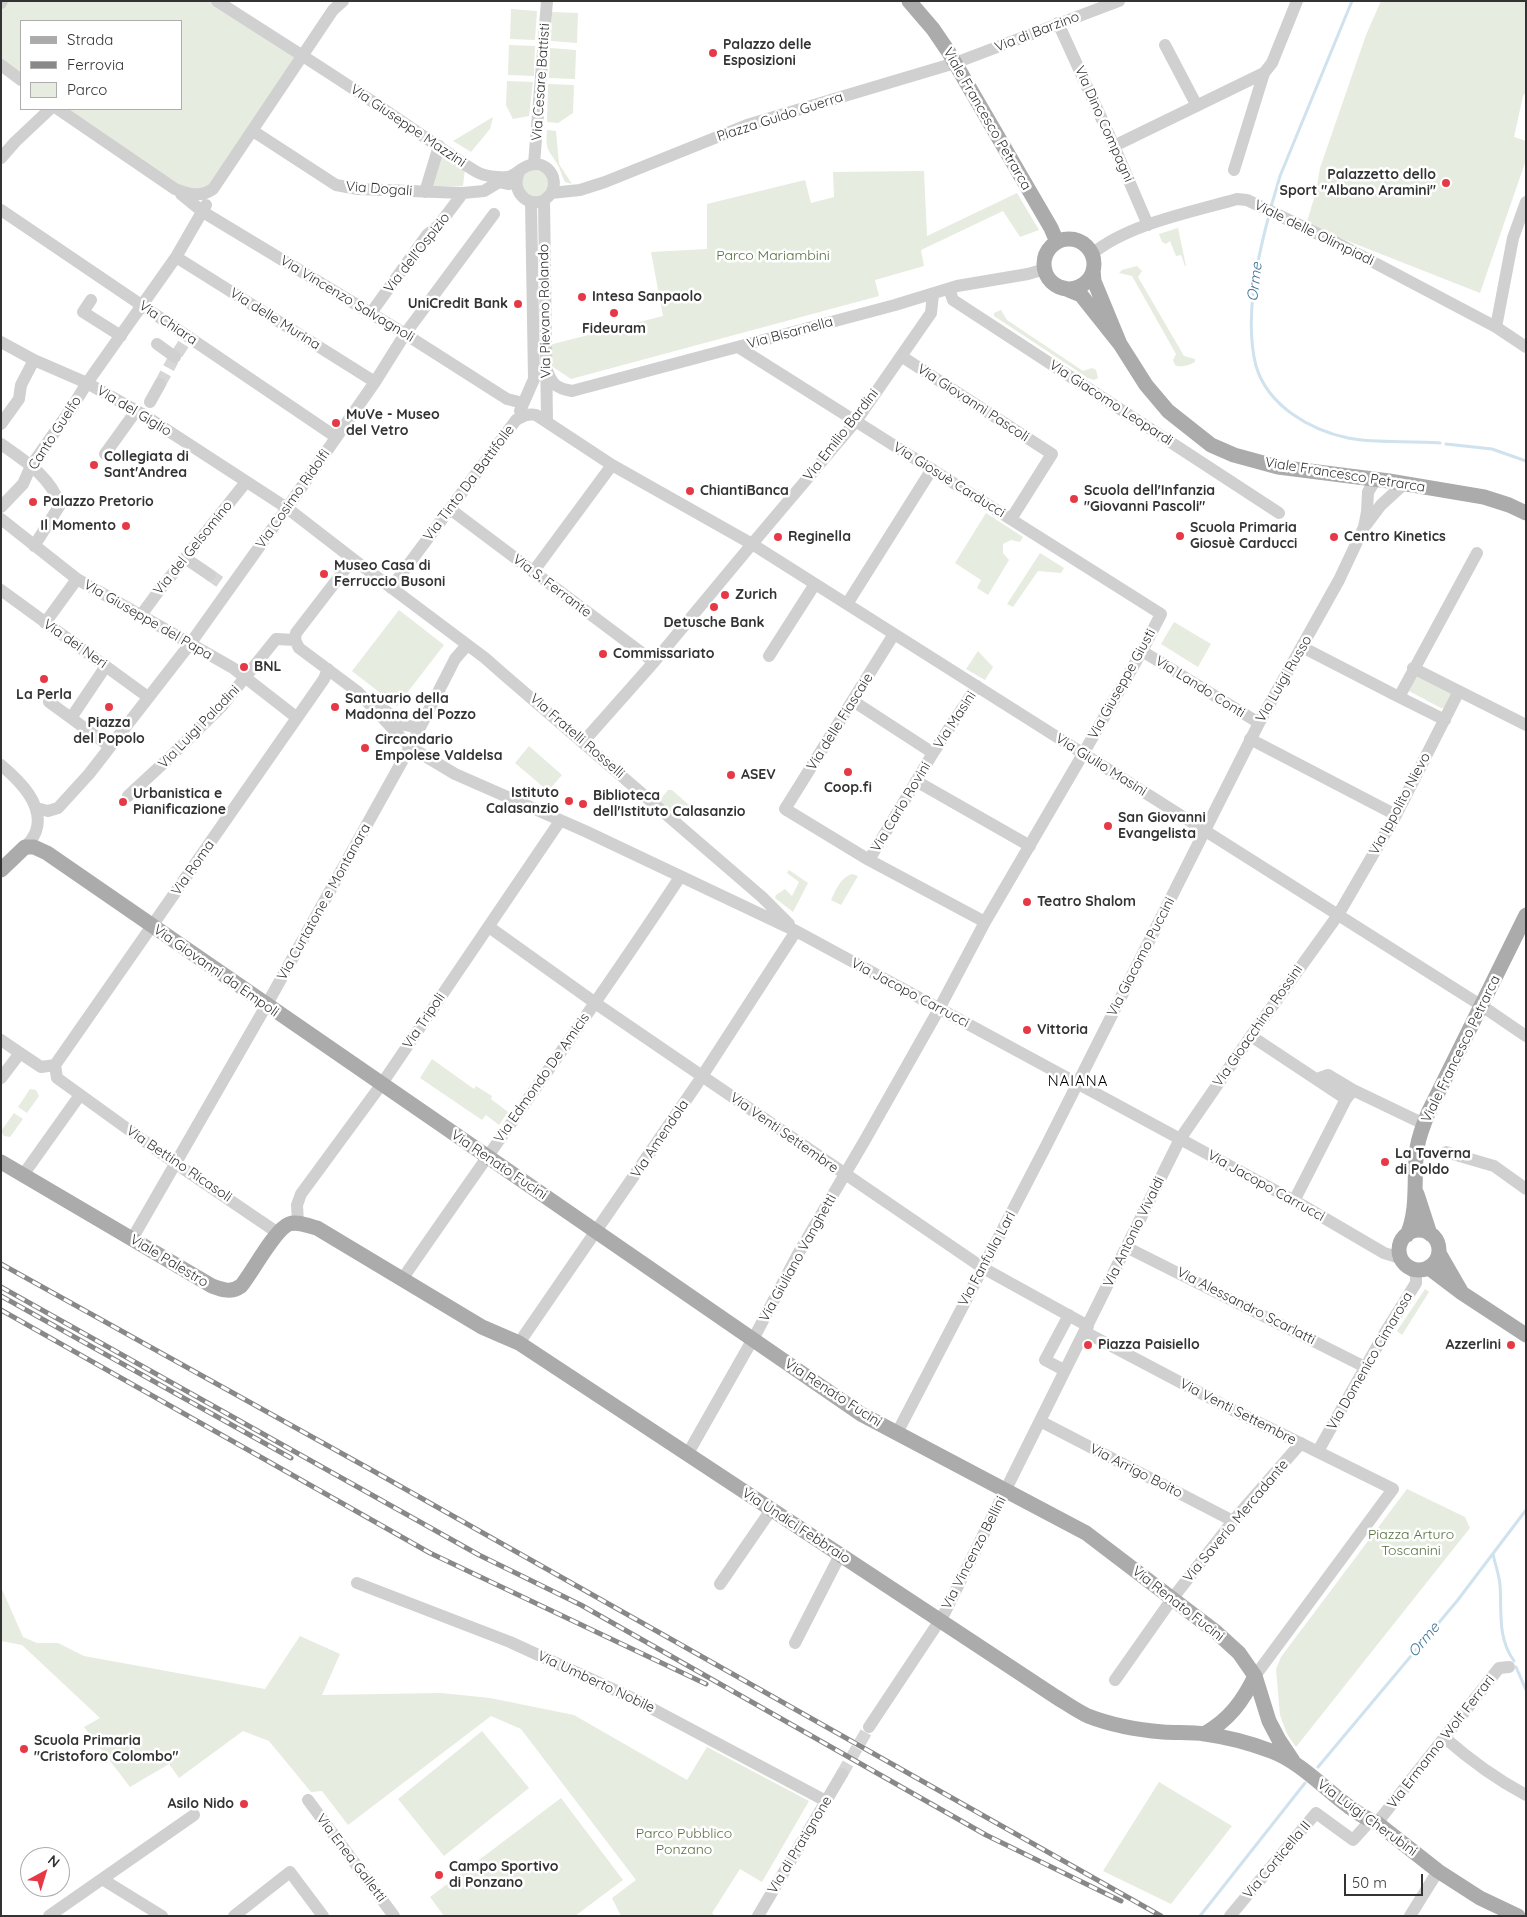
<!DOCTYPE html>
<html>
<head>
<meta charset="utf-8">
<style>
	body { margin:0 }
	#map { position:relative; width:1527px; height:1917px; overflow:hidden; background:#fff; font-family:Quicksand,sans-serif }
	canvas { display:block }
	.frame { position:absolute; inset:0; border:2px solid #333; pointer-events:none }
	.legend { position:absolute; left:20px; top:20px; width:162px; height:90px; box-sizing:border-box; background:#fff; border:1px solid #adadad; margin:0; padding:6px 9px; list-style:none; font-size:15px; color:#333 }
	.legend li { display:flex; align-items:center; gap:10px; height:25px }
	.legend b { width:25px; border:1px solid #adadad }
	.north { position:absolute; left:20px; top:1847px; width:50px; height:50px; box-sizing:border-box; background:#fff; border:1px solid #adadad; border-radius:50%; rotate:39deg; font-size:14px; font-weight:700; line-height:20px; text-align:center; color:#333 }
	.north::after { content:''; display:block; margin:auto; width:18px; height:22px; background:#e63946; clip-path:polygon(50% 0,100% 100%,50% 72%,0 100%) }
	.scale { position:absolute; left:1344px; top:1874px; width:79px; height:22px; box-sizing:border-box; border:2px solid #333; border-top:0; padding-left:6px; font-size:15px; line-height:18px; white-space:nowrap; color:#333; -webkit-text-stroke:4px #fff; paint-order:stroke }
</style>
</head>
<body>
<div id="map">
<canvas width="1527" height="1917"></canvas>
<div class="frame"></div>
<ul class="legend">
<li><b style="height:6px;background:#ababab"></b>Strada</li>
<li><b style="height:6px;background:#888"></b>Ferrovia</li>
<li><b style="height:14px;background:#e6ecdf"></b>Parco</li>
</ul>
<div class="north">N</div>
<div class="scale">50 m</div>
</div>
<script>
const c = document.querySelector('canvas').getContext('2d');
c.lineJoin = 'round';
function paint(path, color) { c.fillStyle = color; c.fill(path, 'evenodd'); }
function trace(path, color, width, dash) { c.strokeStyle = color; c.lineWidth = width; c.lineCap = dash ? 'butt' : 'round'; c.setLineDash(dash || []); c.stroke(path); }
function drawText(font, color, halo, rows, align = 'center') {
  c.font = font + ' Quicksand,sans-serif'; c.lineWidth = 5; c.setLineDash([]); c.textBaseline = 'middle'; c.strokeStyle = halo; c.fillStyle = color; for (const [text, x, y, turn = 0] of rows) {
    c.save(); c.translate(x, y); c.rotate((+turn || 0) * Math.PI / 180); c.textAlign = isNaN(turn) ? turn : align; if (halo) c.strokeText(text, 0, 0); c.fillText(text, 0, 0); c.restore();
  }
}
const green = new Path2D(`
	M2 1H217L303 57 213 189 191 194 58 109H181V21H21V80L1 65Z
	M1381 1H1526V92L1523 96 1514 137 1526 141V160L1480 293 1325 232 1305 228 1316 192 1320 168 1366 35Z
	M511 9 537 11 535 40 510 39Z
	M552 12 578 13 577 43 551 41Z
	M509 45 535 46 534 76 508 75Z
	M550 48 576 50 575 79 549 78Z
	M507 81 533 82 529 116 513 119 506 105Z
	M548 84 574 85 573 113 558 123 547 122Z
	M493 117 490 129 471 152 453 141Z
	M547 130 556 131 559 164 572 184 565 182C562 177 561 172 559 167 549 149 545 152 547 130Z
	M440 155 465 169 463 186H432Z
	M529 169 543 171 549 183 543 195 535 197 523 191 522 176Z
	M924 171 927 236 1017 193 1039 230 1020 237 1003 211 921 250 924 266 875 280 879 296 571 379 550 365 549 345 663 316 651 252 707 249V204L805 180 811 203 834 197 833 172Z
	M1178 228 1186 266H1185L1181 255 1176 256 1170 241 1166 244 1162 242 1159 234Z
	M1137 266 1142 271 1138 277 1184 356 1195 359V362C1190 365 1180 368 1175 365L1173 360 1176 354 1132 276 1119 273 1122 270Z
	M1001 310 1007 320 1083 371 1092 368 1096 370 1098 378 1094 380 1088 378 994 316V313Z
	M986 513 1023 537 1020 542 1011 540 1003 544V553L1009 560 988 595 977 588 981 580 955 563Z
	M1040 553 1064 568 1061 573 1038 571 1013 607 1007 604Z
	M399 610 444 645 397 706 352 671Z
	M1174 622 1211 644 1198 667 1161 644Z
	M978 651 993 667 985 680 966 669Z
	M1416 676 1452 692 1445 708H1441L1409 691Z
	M529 746 562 775 548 791 515 763Z
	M668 790H672L689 805 678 823 656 805Z
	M789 870 808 883 793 912 775 898 776 895 785 889 792 896 799 882 787 873Z
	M852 874 858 876 841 905 831 900C836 890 840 878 852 874Z
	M432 1059 474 1089 476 1086 492 1096 491 1099 508 1112 499 1125 486 1115 482 1120 420 1078Z
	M30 1089 36 1090 39 1096 27 1113 18 1107Z
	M14 1113 23 1119 10 1137 4 1136 1 1131Z
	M1425 1289 1429 1292 1402 1335 1397 1331Z
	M1407 1489 1465 1517 1470 1528 1296 1747 1287 1734 1280 1715 1276 1669 1281 1657Z
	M1 1587 23 1637 37 1643H58L84 1656 265 1689 300 1636 340 1654 322 1695 441 1693 490 1698 574 1715 687 1780 707 1747 809 1801 762 1882 740 1869 712 1913 715 1916H621L612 1898 636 1880 521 1729 491 1716 348 1825 322 1791 311 1792 269 1741 243 1731 179 1778 169 1764 130 1787 84 1727 100 1718 22 1645 1 1641Z
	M482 1731 529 1788 444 1856 398 1799Z
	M1159 1782 1232 1826 1171 1904 1103 1871Z
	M561 1798 623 1880 575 1916H444L430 1897Z`);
const stream = new Path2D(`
	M1271 207 1280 176 1352 1
	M1269 215C1257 260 1244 319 1256 366 1268 406 1310 430 1348 438 1378 444 1409 440 1440 443
	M1446 444 1492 449 1526 461
	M1493 1554C1495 1564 1499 1574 1500 1585 1502 1612 1497 1637 1514 1661
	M1516 1667 1526 1690
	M1318 1767 1457 1601 1526 1510
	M1200 1916 1305 1783`);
const minorTunnel = new Path2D(`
	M177 354 186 340
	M160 384 173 360
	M210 575 227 587
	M842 1774 869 1727`);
const minor = new Path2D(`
	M217 1C271 36 326 70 379 106 401 121 423 136 445 151 456 158 466 166 477 172 484 176 498 178 507 177 516 176 521 167 530 165 546 160 560 178 551 193 538 214 508 196 519 172
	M1 3 2 1
	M1058 23 1114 146 1148 225
	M1165 45 1197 106
	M1 65 21 80
	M58 109 175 189C189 194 200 198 213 189L333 10 343 1
	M253 131 336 185 358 189 463 193 484 191 499 182 509 184
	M1114 146 1264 73
	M1 158 15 142 50 109
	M534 164 547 1
	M1234 170 1264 73 1272 63 1297 1
	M425 192 439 146
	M551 193 580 190 605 182 747 125 955 63 1119 1
	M181 194 203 212 405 334 507 399 523 403
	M544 200 547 422
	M1 210 336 437
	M1092 254C1128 224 1192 212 1237 199L1247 200 1339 244 1496 327 1526 347
	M176 257 375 382
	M949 289 953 300 1279 513
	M933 294 931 313 856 421 752 544 1482 1006 1526 1036
	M91 300 83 312 121 336
	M371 313 427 235 438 226 463 193
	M1496 327 1513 238 1526 202
	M1 342 34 360 87 383 144 415 287 508 353 559
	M157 344 175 357
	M901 356 1052 454 1011 519
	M546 368C552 384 555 388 572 391L895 305 957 286 1028 274 1045 269
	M150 402 160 384
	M520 411 534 379 531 202
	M1 424 19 399 21 385 34 360
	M1 444C25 461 50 476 60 505L34 546
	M105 454 136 411
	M1 507 23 484 31 466 71 409 87 383 176 257 206 205
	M450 509 654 662
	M1 519 77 579 233 668 296 717
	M1366 525 1381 505 1405 483
	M185 558 210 575
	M533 572 612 465 752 544 654 662 584 741
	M391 588 516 420C523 416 528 413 536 415L612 465
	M1 590 148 697
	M847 604 932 469
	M141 615 158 592 246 482
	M45 623 77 579
	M894 634 785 809 869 860 985 922
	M467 645 455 659 410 747 358 692 299 648 295 640 296 633 353 559 485 658 502 673 762 897 789 924
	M1302 647 1399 697 1477 553
	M1142 651 1259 723
	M769 656 815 584
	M106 666 71 718 109 746
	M1413 668 1526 725
	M1399 697 1445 720
	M853 701 933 753
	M49 702 71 718
	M379 706 405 725 419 728
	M1250 739 1396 815
	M1 765C19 780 45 805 36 831 34 837 29 843 25 847
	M916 781 1030 846
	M128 796 169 758 222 706 276 639 295 640
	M36 808 48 811 58 808 89 774 190 644 287 508 375 382 405 334 494 214
	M869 860 933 753 977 686
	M489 927 601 1007 983 1268 1088 1326
	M1251 1036 1346 1099 1353 1090 1424 1124
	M1 1040 20 1053
	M55 1065 324 679 328 669
	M55 1065 57 1078 172 1161 278 1233
	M1 1078 20 1053 41 1067 55 1065
	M1317 1079 1328 1075 1353 1090
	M1446 1152 1494 1166 1526 1189
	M23 1175 80 1095
	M1294 1201 1346 1099
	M298 1223 297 1205 301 1194 381 1085 560 821
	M132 1239 266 1006 410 747 455 774 585 831 796 931 1302 1205 1384 1253 1400 1258
	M1126 1247 1365 1367
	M403 1278C495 1144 591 1013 680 877
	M1085 1332 1227 1407 1393 1489 1255 1676
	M519 1343 697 1084 796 931
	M1064 1370 1045 1360 1069 1315
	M1040 1421 1233 1521
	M897 1433 1046 1146 1259 723 1339 580 1364 527 1367 512 1368 492 1376 479
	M1318 1451 1383 1336 1416 1283V1276L1413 1270
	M687 1455 758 1330 798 1254 865 1140 939 1009 985 922 1083 754 1142 651 1161 614 738 347
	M357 1583 510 1642 632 1698 826 1801
	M720 1584 771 1510
	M795 1643 840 1555
	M1115 1680 1172 1599 1233 1521 1301 1443
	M869 1727 944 1614 1180 1139 1251 1036 1338 915 1396 815 1459 691
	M1445 1738C1470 1760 1496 1779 1526 1795
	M308 1800 394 1916
	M1377 1823 1499 1668 1509 1667
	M102 1879 162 1916
	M49 1916 194 1815
	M234 1916 290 1872 323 1916
	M758 1916 842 1774
	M1230 1916 1316 1813 1353 1840 1371 1820
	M1410 1916 1438 1871`);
const major = new Path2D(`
	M909 1 933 29 948 51 1051 228 1057 242
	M1044 264a25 25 0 1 1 50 0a25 25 0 1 1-50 0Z
	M1064 288 1081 295 1120 344 1094 281 1093 270
	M1120 344 1146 385 1168 411 1211 445 1234 455 1278 467 1389 481 1484 497 1509 505 1526 513
	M1 870 25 847H34L47 853 861 1414 1086 1533 1216 1632 1239 1653 1255 1676 1269 1721 1279 1740 1293 1761
	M1 1162 212 1286C223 1290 231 1293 241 1286 252 1273 275 1229 289 1224 297 1221 309 1226 317 1228L482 1327 519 1343 1056 1697C1066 1703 1077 1711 1088 1716 1111 1725 1139 1730 1163 1732 1177 1733 1191 1732 1205 1734 1227 1737 1250 1743 1271 1751 1311 1766 1338 1807 1377 1823L1438 1871 1480 1898 1518 1916
	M1417 1194 1430 1234
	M1399 1250a20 20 0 1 1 40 0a20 20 0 1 1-40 0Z
	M1407 1235C1419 1209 1413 1176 1417 1148 1419 1135 1424 1123 1429 1111L1526 915
	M1429 1268 1462 1293 1439 1253
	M1462 1293 1526 1335
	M1204 1734C1229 1720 1243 1701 1255 1676`);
const rail = new Path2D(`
	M1 1264 368 1468 1161 1916
	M1 1287 479 1555 581 1605 986 1835 1121 1901
	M1 1296 291 1458
	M1 1310 430 1553 706 1684`);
const markers = [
	[713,53,5,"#e63946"],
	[1446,183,5,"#e63946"],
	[582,297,5,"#e63946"],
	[518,304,5,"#e63946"],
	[614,313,5,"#e63946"],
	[336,423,5,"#e63946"],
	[94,465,5,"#e63946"],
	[690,491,5,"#e63946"],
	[1074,499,5,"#e63946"],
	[33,502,5,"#e63946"],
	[126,526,5,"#e63946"],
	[1180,536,5,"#e63946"],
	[778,537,5,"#e63946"],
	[1334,537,5,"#e63946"],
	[324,574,5,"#e63946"],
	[725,595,5,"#e63946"],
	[714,607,5,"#e63946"],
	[603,654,5,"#e63946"],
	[244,667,5,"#e63946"],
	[44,679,5,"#e63946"],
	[109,707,5,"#e63946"],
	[335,707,5,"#e63946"],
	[365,748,5,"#e63946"],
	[848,772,5,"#e63946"],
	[731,775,5,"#e63946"],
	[569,801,5,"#e63946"],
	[123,802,5,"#e63946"],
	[583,804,5,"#e63946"],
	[1108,826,5,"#e63946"],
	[1027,902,5,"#e63946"],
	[1027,1030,5,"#e63946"],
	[1385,1162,5,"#e63946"],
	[1088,1345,5,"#e63946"],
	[1511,1345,5,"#e63946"],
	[24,1749,5,"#e63946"],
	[244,1804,5,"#e63946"],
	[439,1875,5,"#e63946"]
];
const streetNames = [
	["Via di Barzino",1037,32,-21],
	["Via Cesare Battisti",541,82,-86],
	["Piazza Guido Guerra",780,117,-18],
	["Viale Francesco Petrarca",987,119,60],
	["Via Dino Compagni",1104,124,66],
	["Via Giuseppe Mazzini",408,126,34],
	["Via Dogali",379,189,4],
	["Viale delle Olimpiadi",1314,233,26],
	["Via dell'Ospizio",417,253,-52],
	["Via Vincenzo Salvagnoli",347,299,31],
	["Via Pievano Rolando",545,311,-91],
	["Via delle Murina",275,319,32],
	["Via Chiara",168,323,34],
	["Via Bisarnella",790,333,-15],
	["Via Giovanni Pascoli",973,403,33],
	["Via Giacomo Leopardi",1111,403,33],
	["Via del Giglio",134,411,31],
	["Canto Guelfo",55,433,-57],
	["Via Emilio Bardini",841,435,-52],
	["Viale Francesco Petrarca",1345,475,9],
	["Via Giosuè Carducci",949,480,32],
	["Via Tinto Da Battifolle",469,483,-53],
	["Via Cosimo Ridolfi",293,499,-55],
	["Via del Gelsomino",193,548,-51],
	["Via S. Ferrante",552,586,37],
	["Via Giuseppe del Papa",148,620,30],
	["Via dei Neri",75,644,35],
	["Via Luigi Russo",1284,679,-60],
	["Via Giuseppe Giusti",1122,684,-61],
	["Via Lando Conti",1200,687,32],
	["Via Masini",955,720,-57],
	["Via delle Fiascaie",840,722,-58],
	["Via Luigi Paladini",199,727,-46],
	["Via Fratelli Rosselli",577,736,41],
	["Via Giulio Masini",1101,765,32],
	["Via Ippolito Nievo",1400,804,-62],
	["Via Carlo Rovini",901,807,-59],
	["Via Roma",193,868,-55],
	["Via Curtatone e Montanara",324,902,-61],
	["Via Giacomo Puccini",1141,957,-63],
	["Via Giovanni da Empoli",216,971,35],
	["Via Jacopo Carrucci",910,993,28],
	["Via Tripoli",424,1021,-56],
	["Via Gioacchino Rossini",1258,1026,-55],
	["Viale Francesco Petrarca",1461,1049,-64],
	["Via Edmondo De Amicis",542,1078,-55],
	["Via Venti Settembre",784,1133,35],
	["Via Amendola",660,1139,-56],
	["Via Bettino Ricasoli",179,1164,34],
	["Via Renato Fucini",499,1165,34],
	["Via Jacopo Carrucci",1266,1186,29],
	["Via Antonio Vivaldi",1134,1232,-64],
	["Via Giuliano Vanghetti",798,1258,-61],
	["Via Fanfulla Lari",987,1259,-62],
	["Viale Palestro",169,1261,31],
	["Via Alessandro Scarlatti",1246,1306,27],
	["Via Domenico Cimarosa",1370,1361,-60],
	["Via Renato Fucini",833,1393,33],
	["Via Venti Settembre",1238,1412,27],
	["Via Arrigo Boito",1136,1471,27],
	["Via Saverio Mercadante",1236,1521,-50],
	["Via Undici Febbraio",796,1526,33],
	["Via Vincenzo Bellini",974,1553,-63],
	["Via Renato Fucini",1178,1604,38],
	["Via Umberto Nobile",596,1682,25],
	["Via Ermanno Wolf Ferrari",1441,1742,-52],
	["Via Luigi Cherubini",1367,1818,36],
	["Via di Pratignone",800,1845,-59],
	["Via Enea Galletti",351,1858,53],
	["Via Corticella II",1277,1860,-50]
];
const poiNames = [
	["Palazzo delle",723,45],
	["Esposizioni",723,61],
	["Palazzetto dello",1436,175,"right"],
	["Sport \"Albano Aramini\"",1436,191,"right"],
	["Intesa Sanpaolo",592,297],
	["UniCredit Bank",508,304,"right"],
	["Fideuram",614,329,"center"],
	["MuVe - Museo",346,415],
	["del Vetro",346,431],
	["Collegiata di",104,457],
	["Sant'Andrea",104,473],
	["ChiantiBanca",700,491],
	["Scuola dell'Infanzia",1084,491],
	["\"Giovanni Pascoli\"",1084,507],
	["Palazzo Pretorio",43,502],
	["Il Momento",116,526,"right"],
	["Scuola Primaria",1190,528],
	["Giosuè Carducci",1190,544],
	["Reginella",788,537],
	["Centro Kinetics",1344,537],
	["Museo Casa di",334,566],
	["Ferruccio Busoni",334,582],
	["Zurich",735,595],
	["Detusche Bank",714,623,"center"],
	["Commissariato",613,654],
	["BNL",254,667],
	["La Perla",44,695,"center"],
	["Santuario della",345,699],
	["Madonna del Pozzo",345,715],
	["Piazza",109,723,"center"],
	["del Popolo",109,739,"center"],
	["Circondario",375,740],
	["Empolese Valdelsa",375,756],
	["ASEV",741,775],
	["Coop.fi",848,788,"center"],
	["Istituto",559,793,"right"],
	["Calasanzio",559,809,"right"],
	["Urbanistica e",133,794],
	["Pianificazione",133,810],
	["Biblioteca",593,796],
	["dell'Istituto Calasanzio",593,812],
	["San Giovanni",1118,818],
	["Evangelista",1118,834],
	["Teatro Shalom",1037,902],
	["Vittoria",1037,1030],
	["La Taverna",1395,1154],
	["di Poldo",1395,1170],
	["Piazza Paisiello",1098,1345],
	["Azzerlini",1501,1345,"right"],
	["Scuola Primaria",34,1741],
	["\"Cristoforo Colombo\"",34,1757],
	["Asilo Nido",234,1804,"right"],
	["Campo Sportivo",449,1867],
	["di Ponzano",449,1883]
];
const parkNames = [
	["Parco Mariambini",773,256],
	["Piazza Arturo",1411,1535],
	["Toscanini",1411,1551],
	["Parco Pubblico",684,1834],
	["Ponzano",684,1850]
];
const waterNames = [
	["Orme",1255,282,-83],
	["Orme",1424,1640,-50]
];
const neighbourhoodNames = [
	["NAIANA",1078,1081]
];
paint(green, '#e6ecdf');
trace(stream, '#cfe2ee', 3);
trace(minorTunnel, '#d6d6d6', 12, [12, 6]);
trace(minor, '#d0d0d0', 12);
trace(major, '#ababab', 15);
trace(rail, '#888', 5);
trace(rail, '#fff', 3, [9]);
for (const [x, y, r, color] of markers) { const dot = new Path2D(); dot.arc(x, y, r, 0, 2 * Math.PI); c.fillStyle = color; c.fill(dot); trace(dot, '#fff', 2); }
drawText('14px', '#333', '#fff', streetNames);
drawText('bold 14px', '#333', '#fff', poiNames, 'left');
drawText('14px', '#56703f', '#fff', parkNames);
drawText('italic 15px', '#3f7597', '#fff', waterNames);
c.letterSpacing = '1px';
drawText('15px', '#000', '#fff', neighbourhoodNames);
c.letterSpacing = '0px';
</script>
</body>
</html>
